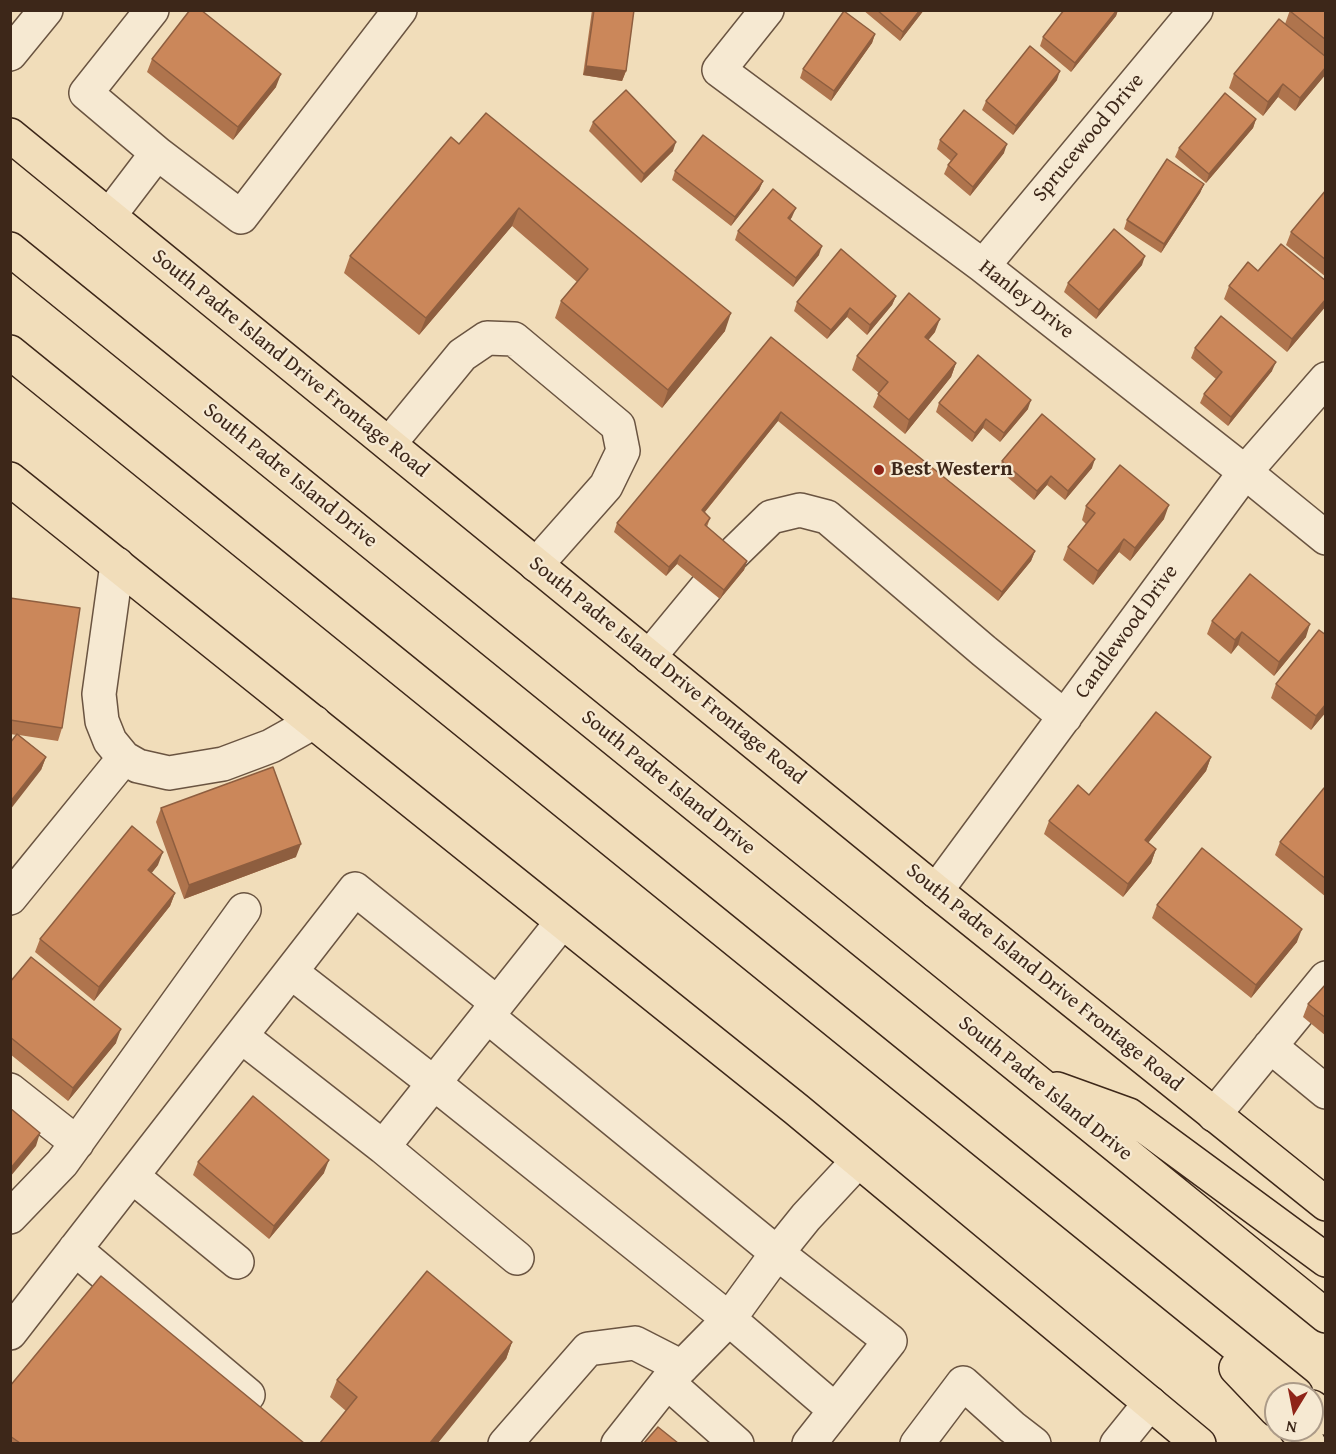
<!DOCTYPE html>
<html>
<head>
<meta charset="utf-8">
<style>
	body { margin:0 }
	#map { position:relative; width:1336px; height:1454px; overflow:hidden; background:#f1ddba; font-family:"Gentium Book Plus",serif }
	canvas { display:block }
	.frame { position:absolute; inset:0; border:12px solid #3d2719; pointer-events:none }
	.north { position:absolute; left:1264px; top:1382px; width:60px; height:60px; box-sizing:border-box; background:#f6e9d2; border:2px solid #ac9b88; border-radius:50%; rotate:190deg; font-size:16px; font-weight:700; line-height:24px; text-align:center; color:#3d2719 }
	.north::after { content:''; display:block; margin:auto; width:21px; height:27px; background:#8f2418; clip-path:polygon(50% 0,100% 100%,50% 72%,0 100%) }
</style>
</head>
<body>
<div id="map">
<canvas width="1336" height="1454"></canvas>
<div class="frame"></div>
<div class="north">N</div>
</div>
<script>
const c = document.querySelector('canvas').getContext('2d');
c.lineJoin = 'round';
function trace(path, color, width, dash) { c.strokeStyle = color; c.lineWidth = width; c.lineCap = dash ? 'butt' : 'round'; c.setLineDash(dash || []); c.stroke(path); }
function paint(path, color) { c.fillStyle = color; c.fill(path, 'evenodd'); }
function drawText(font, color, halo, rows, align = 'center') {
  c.font = font + ' "Gentium Book Plus",serif'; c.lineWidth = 4.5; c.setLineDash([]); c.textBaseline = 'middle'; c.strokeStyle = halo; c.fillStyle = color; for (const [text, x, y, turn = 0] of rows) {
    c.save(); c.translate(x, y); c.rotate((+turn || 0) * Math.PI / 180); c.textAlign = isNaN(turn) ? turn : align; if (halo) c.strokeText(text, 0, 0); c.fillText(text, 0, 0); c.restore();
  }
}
const minor = new Path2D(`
	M152 10 86 93 157 153
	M767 10 719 70 983 266 1245 472 1326 538
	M10 54 46 10
	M109 216 157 153 241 217 400 10
	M983 266 1196 10
	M389 444 462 355 487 338 514 339 618 426 623 451 606 486 536 565
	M729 558 771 517 800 510 827 517 984 651 1065 717
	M117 564 99 694 102 721 110 741 124 758 138 766 169 773 223 764 271 746 314 722
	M649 657 706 588
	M936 891 1245 472 1326 379
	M10 898 124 758
	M291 972 435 1084 729 1319 835 1410
	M487 1016 777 1253 890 1341 809 1444
	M241 1036 383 1147
	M1270 1046 1326 1092
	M10 1090 77 1143
	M1214 1115 1326 978
	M132 1176 237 1262
	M10 1217 62 1163 244 910
	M75 1249 248 1395
	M517 1258 383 1147 562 922
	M10 1333 355 889 497 1003
	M667 1382 737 1444
	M505 1444 588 1349 635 1343 682 1367
	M618 1444 667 1382 729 1319 777 1253 806 1217 858 1161
	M917 1444 963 1383 1012 1427 1034 1444
	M1117 1444 1150 1403`);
const major = new Path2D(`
	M10 135 936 891 1326 1204
	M10 479 796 1109 1199 1444`);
const highway = new Path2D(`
	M10 249 1326 1316
	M10 352 1296 1394
	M1057 1089 1129 1115 1326 1260
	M1236 1368 1276 1410
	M1312 1407 1326 1418
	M1296 1430 1309 1444`);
const wall = new Path2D(`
	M592 10H634L626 71 622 81 583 75Z
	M863 10H924L900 41Z
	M1064 10H1118L1116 16 1071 72 1040 46 1043 37Z
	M1290 10H1326V74L1295 111 1278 97 1263 116 1229 88 1234 74 1285 24Z
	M875 34 872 43 831 101 800 78 803 69Z
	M152 59 276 87 233 140 147 72Z
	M1057 80 1013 135 982 110 986 101Z
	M1256 119 1253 128 1206 183 1175 157 1179 148Z
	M593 122 673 151 641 183 589 131Z
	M940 140 1004 153 970 196 944 174 948 165 951 161 937 149Z
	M459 144 725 331 662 408 555 318 561 301 577 282 512 226 419 335 344 273 350 256Z
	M675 171 763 181 759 190 731 226 672 180Z
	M1204 184 1200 193 1161 253 1124 229 1127 220Z
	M1326 190V277L1286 245 1291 232Z
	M792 217 790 220 819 255 793 287 735 240 738 231Z
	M1142 265 1096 319 1064 292 1068 283Z
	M1258 271 1326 281V306L1287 352 1224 299 1229 286Z
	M896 296 892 305 867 335 847 317 827 339 794 311 797 302Z
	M935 332 928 340 956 363 951 377 905 434 873 407 879 393 852 370 857 356Z
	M771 337 1035 551 1031 561 998 601 778 421 705 512 710 518 707 527 747 561 744 570 720 599 677 564 666 576 614 532 617 523Z
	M1195 348 1272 371 1228 426 1200 403 1204 394 1216 379 1191 358Z
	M939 403 1028 409 1000 442 983 428 972 442 936 412Z
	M1002 461 1092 468 1065 500 1047 485 1034 500 999 470Z
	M1086 506 1164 519 1130 561 1119 552 1093 585 1063 560 1068 547 1086 524 1082 520Z
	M10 598 62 728 58 741 19 735 46 757 41 770 17 735 10 734Z
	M1212 621 1306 637 1274 676 1238 645 1231 654 1207 634Z
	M1276 684 1326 712 1311 730 1271 698Z
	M1211 757 1206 771 1148 843 1156 849 1151 863 1123 897 1044 834 1049 821 1089 795Z
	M1326 789V897L1275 855 1280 842Z
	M161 808 296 857 184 899 156 822Z
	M158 865 151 873 175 893 170 906 94 1001 35 952 40 939Z
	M1157 905 1297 942 1251 998 1152 918Z
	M10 982 116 1043 68 1101 10 1054Z
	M1326 984V1036L1303 1017 1308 1004Z
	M198 1162 324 1173 269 1239 193 1175Z
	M512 1342 506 1359 346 1411 330 1397 337 1380Z
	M10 1386 304 1443H10Z`);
const shadedWall = new Path2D(`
	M920 10H924L900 41 903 32Z
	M1117 10H1118L1116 16 1071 72 1075 63Z
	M875 34 872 43 831 101 834 91Z
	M586 66 626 71 622 81 583 75Z
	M1326 67V74L1295 111 1300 98Z
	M1060 71 1057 80 1013 135 1016 126Z
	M281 74 276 87 233 140 238 127Z
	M1283 84 1278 97 1263 116 1268 102Z
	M1256 119 1253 128 1206 183 1209 174Z
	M676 142 673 151 641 183 644 174Z
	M1007 144 1004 153 970 196 973 187Z
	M763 181 759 190 731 226 735 217Z
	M1204 184 1200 193 1161 253 1164 244Z
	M519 208 512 226 419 335 426 318Z
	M796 208 792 217 785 227 788 218Z
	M822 246 819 255 793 287 796 278Z
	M1145 256 1142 265 1096 319 1099 310Z
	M896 296 892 305 867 335 870 325Z
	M1326 299V306L1287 352 1292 339Z
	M850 308 847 317 827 339 831 330Z
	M731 313 725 331 662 408 668 390Z
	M940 319 935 332 920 350 925 337Z
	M1276 362 1272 371 1228 426 1231 417Z
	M956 363 951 377 905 434 909 420Z
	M1031 400 1028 409 1000 442 1004 433Z
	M781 412 778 421 699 519 702 510Z
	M986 419 983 428 972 442 975 433Z
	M1095 459 1092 468 1065 500 1068 491Z
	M1051 476 1047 485 1034 500 1037 491Z
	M1169 505 1164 519 1130 561 1135 548Z
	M1124 539 1119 552 1093 585 1098 571Z
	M1035 551 1031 561 998 601 1002 592Z
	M680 555 677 564 666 576 669 567Z
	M747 561 744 570 720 599 724 590Z
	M1310 624 1306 637 1274 676 1279 662Z
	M1242 632 1238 645 1231 654 1235 640Z
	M1326 704V712L1311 730 1316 716Z
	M46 757 41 770 10 810V802Z
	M1211 757 1206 771 1140 853 1145 840Z
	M301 844 296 857 184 899 189 885Z
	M1156 849 1151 863 1123 897 1128 884Z
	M163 852 158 865 143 884 148 870Z
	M175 893 170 906 94 1001 99 987Z
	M1302 929 1297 942 1251 998 1256 985Z
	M121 1029 116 1043 68 1101 73 1088Z
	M40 1133 36 1146 10 1177V1169Z
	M329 1160 324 1173 269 1239 274 1226Z
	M512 1342 506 1359 438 1443H430Z`);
const building = new Path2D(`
	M190 10H201L281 74 238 127 152 59Z
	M594 10H634L626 71 586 66Z
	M877 10H920L903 32Z
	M1064 10H1117L1075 63 1043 37Z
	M1326 10V40L1290 11V10Z
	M844 11 875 34 834 91 803 69Z
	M1279 19 1326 57V67L1300 98 1283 84 1268 102 1234 74Z
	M1030 46 1060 71 1016 126 986 101Z
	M626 90 676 142 644 174 593 122Z
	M1225 93 1256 119 1209 174 1179 148Z
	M964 110 1007 144 973 187 948 165 957 154 940 140Z
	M486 113 731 313 668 390 561 301 588 269 519 208 426 318 350 256 451 137 459 144Z
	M703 135 763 181 735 217 675 171Z
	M1167 159 1204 184 1164 244 1127 220Z
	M773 189 796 208 788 218 822 246 796 278 738 231Z
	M1326 190V260L1291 232Z
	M1114 229 1145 256 1099 310 1068 283Z
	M1281 244 1326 281V299L1292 339 1229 286 1248 262 1258 271Z
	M841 249 896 296 870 325 850 308 831 330 797 302Z
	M909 293 940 319 925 337 956 363 909 420 878 394 888 382 857 356Z
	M1221 316 1276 362 1231 417 1204 394 1222 372 1195 348Z
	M771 337 1035 551 1002 592 781 412 702 510 710 518 705 525 747 561 724 590 680 555 669 567 617 523Z
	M978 355 1031 400 1004 433 986 419 975 433 939 403Z
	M1042 414 1095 459 1068 491 1051 476 1037 491 1002 461Z
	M1120 465 1169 505 1135 548 1124 539 1098 571 1068 547 1095 513 1086 506Z
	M1250 574 1310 624 1279 662 1242 632 1235 640 1212 621Z
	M10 598 80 608 62 728 10 720Z
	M1319 630 1326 635V704L1316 716 1276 684Z
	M1156 712 1211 757 1145 840 1156 849 1128 884 1049 821 1078 785 1089 795Z
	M17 734 46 757 10 802V743Z
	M273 767 301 844 189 885 161 808Z
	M1324 788 1326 789V879L1280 842Z
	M132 826 163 852 148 870 175 893 99 987 40 939Z
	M1202 848 1302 929 1256 985 1157 905Z
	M31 957 121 1029 73 1088 10 1037V982Z
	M1326 984V1018L1308 1004Z
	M253 1096 329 1160 274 1226 198 1162Z
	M10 1108 40 1133 10 1169Z
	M427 1271 512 1342 430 1443H320L357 1397 337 1380Z
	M101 1276 304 1443H20L10 1436V1386Z
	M658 1427 678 1443H644Z`);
const markers = [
	[879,470,6,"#8f2418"]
];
const streetNames = [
	["Sprucewood Drive",1089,138,-50],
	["Hanley Drive",1026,300,38],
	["South Padre Island Drive Frontage Road",290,364,39],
	["South Padre Island Drive",290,476,39],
	["Candlewood Drive",1127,632,-54],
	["South Padre Island Drive Frontage Road",667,671,39],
	["South Padre Island Drive",668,783,39],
	["South Padre Island Drive Frontage Road",1044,978,39],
	["South Padre Island Drive",1045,1089,39]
];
const poiNames = [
	["Best Western",891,470]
];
trace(minor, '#6a5441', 36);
trace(major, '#3d2719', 36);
trace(highway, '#3d2719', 36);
trace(minor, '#f6e9d2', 33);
trace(major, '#f1ddba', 33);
trace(highway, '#f1ddba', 33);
paint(wall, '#af744d');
paint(shadedWall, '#8e5e3f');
paint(building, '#cb875a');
trace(building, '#8e5e3f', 1.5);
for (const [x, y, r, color] of markers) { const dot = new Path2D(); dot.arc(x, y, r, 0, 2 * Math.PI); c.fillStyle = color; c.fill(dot); trace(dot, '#f6e9d2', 2); }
drawText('21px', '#3d2719', '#f6e9d2', streetNames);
drawText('bold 21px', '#3d2719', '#f6e9d2', poiNames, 'left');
</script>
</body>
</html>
